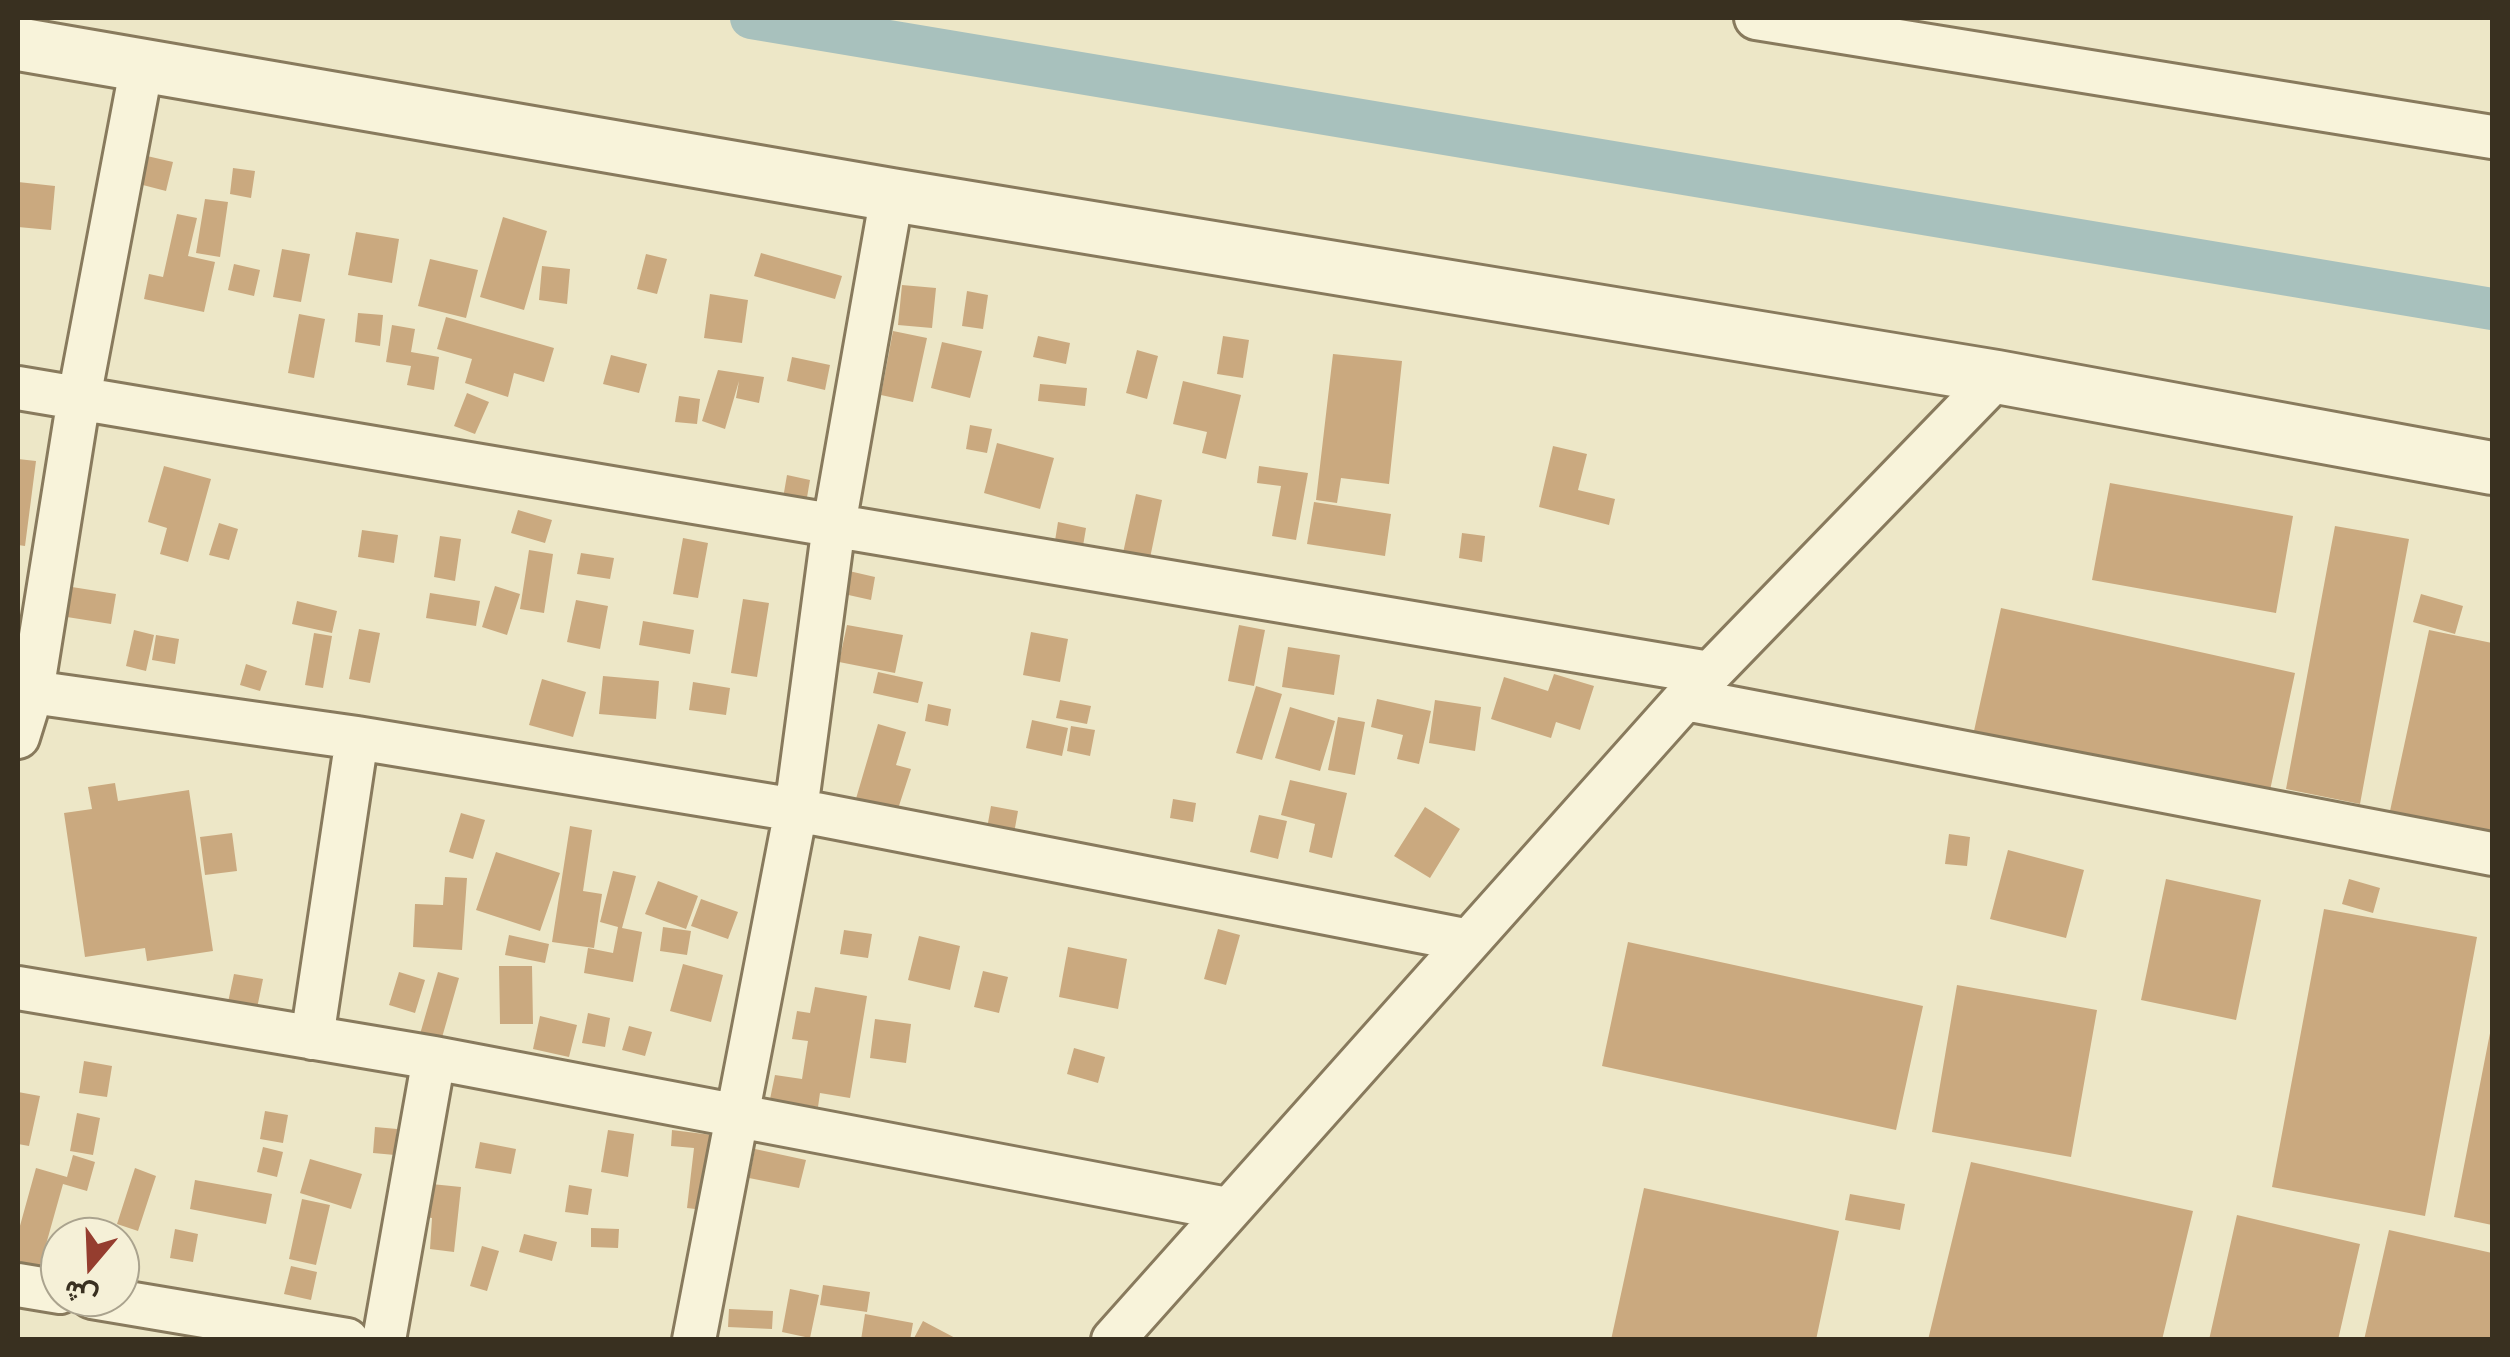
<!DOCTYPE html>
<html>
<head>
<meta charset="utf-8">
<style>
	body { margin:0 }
	#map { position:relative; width:2510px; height:1357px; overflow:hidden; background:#ede7c7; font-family:"Zilla Slab",Vazirmatn,serif }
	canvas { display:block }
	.frame { position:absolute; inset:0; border:20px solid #393020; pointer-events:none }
	.north { position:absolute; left:40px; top:1217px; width:100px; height:100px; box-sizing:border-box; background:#f5f0d7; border:2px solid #aaa38e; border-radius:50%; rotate:199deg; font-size:28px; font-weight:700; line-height:40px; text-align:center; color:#393020 }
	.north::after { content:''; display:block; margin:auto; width:35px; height:45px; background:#953d2f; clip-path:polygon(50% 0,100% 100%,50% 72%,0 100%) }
</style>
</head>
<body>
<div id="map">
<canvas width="2510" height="1357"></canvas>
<div class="frame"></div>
<div class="north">ش</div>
</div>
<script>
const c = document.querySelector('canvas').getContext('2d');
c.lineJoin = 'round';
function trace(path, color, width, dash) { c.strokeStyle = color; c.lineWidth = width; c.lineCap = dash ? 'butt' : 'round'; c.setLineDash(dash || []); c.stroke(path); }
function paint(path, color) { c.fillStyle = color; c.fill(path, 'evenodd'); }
const canal = new Path2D(`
	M751 18 2492 309`);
const building = new Path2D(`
	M147 156 173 162 166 191 139 184Z
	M233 168 255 171 251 198 230 194Z
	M18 182 55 186 51 230 18 227Z
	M205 199 228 202 220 257 196 253Z
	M177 214 197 218 188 256 215 262 204 312 144 299 149 274 163 277Z
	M503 217 547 231 524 310 480 297Z
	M356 232 399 239 392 283 348 275Z
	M282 249 310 254 301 302 273 297Z
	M761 253 842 276 835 299 754 276Z
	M646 254 667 259 657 294 637 289Z
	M430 259 478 270 466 318 418 306Z
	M234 264 260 270 254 296 228 290Z
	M542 266 570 269 567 304 539 300Z
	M902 285 936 288 932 328 898 325Z
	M967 291 988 295 983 329 962 326Z
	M710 294 748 300 742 343 704 338Z
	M358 313 383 315 380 346 355 342Z
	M299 314 325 319 314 378 288 373Z
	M446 317 554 348 544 382 514 373 508 397 465 383 472 359 437 349Z
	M392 325 415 329 411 352 439 357 434 390 407 385 411 366 386 362Z
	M893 331 927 338 913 402 881 395Z
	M1038 336 1070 343 1066 364 1033 357Z
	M1223 336 1249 340 1243 378 1217 374Z
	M942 342 982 351 970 398 931 388Z
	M1137 350 1158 356 1147 399 1126 393Z
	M1333 354 1402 361 1389 484 1341 478 1337 503 1316 500Z
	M611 355 647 364 639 393 603 384Z
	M792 357 830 365 825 390 787 381Z
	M718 370 764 377 759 403 736 398 739 381 725 429 702 421Z
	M1183 381 1241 395 1226 459 1202 453 1207 432 1173 424Z
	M1040 384 1087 388 1085 406 1038 401Z
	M467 393 489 402 475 434 454 426Z
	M679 396 700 399 697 424 675 422Z
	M970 425 992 429 987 453 966 449Z
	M997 443 1054 458 1040 509 984 493Z
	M1553 446 1587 454 1578 490 1615 499 1609 525 1539 507Z
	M18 459 36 461 25 546 18 545Z
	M164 466 211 479 188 562 160 554 167 528 148 522Z
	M1259 466 1308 473 1296 540 1272 536 1281 486 1257 483Z
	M787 475 810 480 805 509 782 504Z
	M2110 483 2293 516 2276 613 2092 580Z
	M1136 494 1162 500 1150 558 1123 553Z
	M1314 502 1391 514 1385 556 1307 544Z
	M518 510 552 520 545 543 511 533Z
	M1058 522 1086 528 1082 552 1054 547Z
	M219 523 238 529 229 560 209 555Z
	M2335 526 2409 539 2360 804 2286 789Z
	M362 530 398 535 394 563 358 557Z
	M1462 533 1485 536 1482 562 1459 558Z
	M440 536 461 539 455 581 434 577Z
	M683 538 708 543 698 598 673 594Z
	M529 550 553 554 544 613 520 609Z
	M581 553 614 558 610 579 577 574Z
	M849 571 875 577 871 600 844 594Z
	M495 586 520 594 507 635 482 627Z
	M72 587 116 594 111 624 67 617Z
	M430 593 480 601 476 626 426 618Z
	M2421 594 2463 606 2455 634 2413 622Z
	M743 599 769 603 757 677 731 673Z
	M576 600 608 606 600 649 567 642Z
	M297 601 337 611 332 633 292 624Z
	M2001 608 2295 673 2269 795 1974 731Z
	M643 621 694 630 690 654 639 645Z
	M847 625 903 635 895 673 839 662Z
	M1239 625 1265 630 1254 686 1228 681Z
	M359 629 380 633 370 683 349 679Z
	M134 630 154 635 146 671 126 666Z
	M2429 630 2492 643V834L2390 811Z
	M1031 632 1068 639 1060 682 1023 675Z
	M314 633 332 636 323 688 305 685Z
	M156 635 179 639 175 664 152 660Z
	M1288 647 1340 655 1334 695 1282 687Z
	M246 664 267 671 260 691 240 685Z
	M878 672 923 682 918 703 873 693Z
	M1554 674 1594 686 1580 730 1556 722 1551 738 1491 719 1504 677 1548 691Z
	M603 676 659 681 656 719 599 714Z
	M542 679 586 692 573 737 529 725Z
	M693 682 730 688 726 715 689 710Z
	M1256 686 1282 694 1262 760 1236 753Z
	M1377 699 1431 711 1419 764 1397 759 1403 735 1371 727Z
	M1060 700 1091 706 1087 724 1056 718Z
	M1435 700 1481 707 1475 751 1429 743Z
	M928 704 951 709 948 726 925 721Z
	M1290 707 1335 721 1320 771 1275 758Z
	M1338 717 1365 722 1355 775 1328 770Z
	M1032 720 1068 728 1062 756 1026 748Z
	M878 724 906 732 896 765 911 769 896 815 855 802Z
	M1071 726 1095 730 1090 756 1067 751Z
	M1290 780 1347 793 1332 858 1309 852 1315 824 1281 815Z
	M115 783 118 801 189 790 213 951 147 961 145 948 85 957 64 813 92 809 88 787Z
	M1173 799 1196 803 1193 822 1170 818Z
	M991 806 1018 811 1013 839 986 834Z
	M1425 807 1460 829 1430 878 1394 856Z
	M461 813 485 820 473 859 449 852Z
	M1259 815 1287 821 1278 859 1250 852Z
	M570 826 592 830 583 891 602 894 594 948 552 942Z
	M232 833 237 871 205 875 200 837Z
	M1949 834 1970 837 1967 866 1945 864Z
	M2008 850 2084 870 2066 938 1990 919Z
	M496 852 560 873 540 931 476 910Z
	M613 871 636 876 622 928 642 932 633 982 584 973 588 948 613 953 618 927 600 922Z
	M445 877 467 878 462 950 413 947 415 904 443 905Z
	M2166 879 2261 900 2236 1020 2141 1000Z
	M2349 879 2380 888 2373 913 2342 904Z
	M658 881 698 896 686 929 645 914Z
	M701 899 738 912 728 939 691 926Z
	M2324 909 2477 937 2425 1216 2272 1187Z
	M663 927 691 931 687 955 660 951Z
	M1218 929 1240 935 1226 985 1204 979Z
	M844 930 872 934 868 958 840 954Z
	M509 935 549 944 545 963 505 955Z
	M919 936 960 946 950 990 908 980Z
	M1628 942 1923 1006 1896 1130 1602 1066Z
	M1068 947 1127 959 1118 1009 1059 997Z
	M683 964 723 975 711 1022 670 1011Z
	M499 966H532L533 1024H500Z
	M983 971 1008 977 999 1013 974 1007Z
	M399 972 425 980 415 1013 389 1005Z
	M438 972 459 978 439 1048 418 1041Z
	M234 974 263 979 256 1013 227 1007Z
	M1957 985 2097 1010 2071 1157 1932 1132Z
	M815 987 867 996 850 1098 820 1093 818 1107 770 1099 775 1075 802 1079 808 1041 792 1039 797 1011 810 1013Z
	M588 1013 610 1018 605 1047 582 1043Z
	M540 1016 577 1025 569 1057 533 1049Z
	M875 1019 911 1024 906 1063 870 1058Z
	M629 1026 652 1032 645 1056 622 1050Z
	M2491 1028 2492 1029V1225L2454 1217Z
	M1074 1048 1105 1057 1098 1083 1067 1074Z
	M84 1061 112 1066 107 1097 79 1093Z
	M18 1092 40 1096 29 1146 18 1144Z
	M265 1111 288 1115 283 1143 260 1139Z
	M77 1113 100 1118 93 1155 70 1151Z
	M375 1127 397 1129 395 1155 373 1153Z
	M608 1130 634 1134 628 1177 601 1172Z
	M672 1130 712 1135 703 1210 687 1208 694 1148 671 1146Z
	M480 1142 516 1149 511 1174 475 1168Z
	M263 1147 283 1152 277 1177 257 1172Z
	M755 1149 806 1160 799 1188 749 1178Z
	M73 1155 95 1162 87 1191 63 1184 36 1280 18 1275V1233L36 1168 67 1177Z
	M310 1159 362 1174 351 1209 300 1193Z
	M1971 1162 2193 1211 2162 1340H1928Z
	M135 1168 156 1176 138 1231 117 1224Z
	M195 1180 272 1194 266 1224 190 1209Z
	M392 1180 461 1187 454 1252 430 1249 432 1218 389 1213Z
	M569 1185 592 1189 588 1215 565 1212Z
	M1644 1188 1839 1231 1816 1340H1611Z
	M1850 1194 1905 1204 1900 1230 1845 1220Z
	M302 1199 330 1205 316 1265 289 1259Z
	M2237 1215 2360 1244 2338 1340H2209Z
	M591 1228 619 1229 618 1248 591 1247Z
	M58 1229 91 1235 60 1237V1283L49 1282Z
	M175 1229 198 1234 193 1262 170 1258Z
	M2389 1230 2492 1253V1340H2364Z
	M524 1234 557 1242 552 1261 519 1252Z
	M482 1246 499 1251 487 1291 470 1286Z
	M291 1266 317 1272 311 1300 284 1294Z
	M823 1285 870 1292 867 1312 820 1305Z
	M790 1289 819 1295 810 1338 782 1332Z
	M729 1309 773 1311 772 1329 728 1327Z
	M865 1314 913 1323 910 1340H861Z
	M923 1321 959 1340H913Z`);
const minor = new Path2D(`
	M1756 18 2492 137
	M18 388 1709 673
	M18 690 357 738 796 810 1465 940
	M1685 699 2492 854
	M18 737 32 692 79 398 142 65
	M18 988 434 1058 1227 1209
	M312 1038 357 738
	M18 1285 60 1292
	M92 1297 347 1340
	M384 1340 434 1058
	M694 1340 796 810 834 525 892 195
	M1113 1340 1685 699 1997 377`);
const tertiary = new Path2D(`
	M18 44 892 195 1997 377 2492 468`);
trace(canal, '#a8c1bd', 42);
paint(building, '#caa97f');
trace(minor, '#887a5d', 48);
trace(tertiary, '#887a5d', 58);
trace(minor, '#f8f3da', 42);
trace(tertiary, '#f8f3da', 52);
</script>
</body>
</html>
